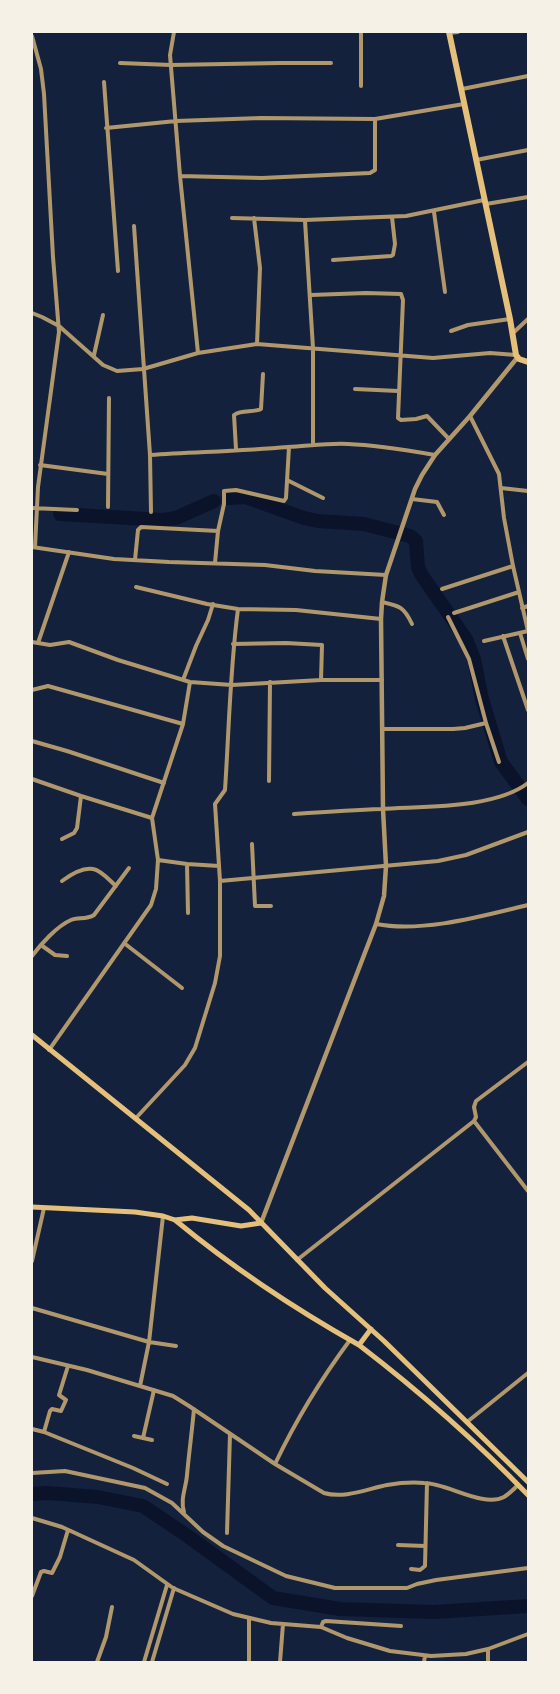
<!DOCTYPE html>
<html>
<head>
<meta charset="utf-8">
<style>
	body { margin:0 }
	#map { position:relative; width:560px; height:1694px; overflow:hidden; background:#14213d; font-family:Ubuntu,sans-serif }
	canvas { display:block }
	.frame { position:absolute; inset:0; border:33px solid #f6f1e7; pointer-events:none }
</style>
</head>
<body>
<div id="map">
<canvas width="560" height="1694"></canvas>
<div class="frame"></div>
</div>
<script>
const c = document.querySelector('canvas').getContext('2d');
c.lineJoin = 'round';
function trace(path, color, width, dash) { c.strokeStyle = color; c.lineWidth = width; c.lineCap = dash ? 'butt' : 'round'; c.setLineDash(dash || []); c.stroke(path); }
const river = new Path2D(`
	M228 498 245 497 304 518 318 521 364 524 410 536 416 541 418 567 421 574 466 639 474 659 482 699 501 762 528 799
	M60 514 163 520 176 518 214 501
	M32 1494 48 1493 98 1497 143 1506 189 1537 273 1598 340 1609 434 1612 528 1606`);
const minor = new Path2D(`
	M174 32 170 55 180 176 198 353
	M361 32V86
	M449 33 458 32
	M32 36 41 69 44 94 53 257 59 332 38 487 35 547
	M120 63 171 65 280 63H331
	M104 82 118 271
	M462 89 528 76
	M106 128 176 121 261 118 375 119 464 104
	M476 160 528 150
	M180 176 262 178 370 173 375 170V119
	M486 204 528 197
	M434 212 445 292
	M232 218 305 220 406 216 484 200
	M254 218 260 268 257 344
	M305 221 313 348V445
	M134 226 150 455 151 512
	M333 260 391 256 393 255 395 244 392 217
	M311 295 366 293 401 294 403 300 398 418 401 420 416 419 427 416 449 439
	M32 313 42 317 59 326 103 365 117 371 143 369 198 353 257 344 433 358 490 353 516 355
	M451 331 468 325 510 319
	M513 333 528 319
	M94 355 103 315
	M355 389 398 391
	M470 416 499 474 504 518 513 566 528 631
	M236 449 234 415C242 409 253 413 261 409L263 374
	M150 455C196 452 242 451 288 447 308 446 328 443 348 444 377 445 406 450 435 455
	M40 465 108 474
	M287 480 323 498
	M501 488 528 491
	M412 499 437 502 444 515
	M108 507 109 398
	M32 508 77 510
	M32 547 114 559 169 562 265 565 315 571 386 575
	M135 560 138 530 141 527 218 531
	M215 563 218 531 224 504V491L236 490 284 501 286 498 289 447
	M136 587 207 604 238 609 296 610 381 619
	M442 589 513 566
	M382 602C400 606 404 607 412 624
	M522 608 528 606
	M454 613 519 592
	M448 617 469 659 486 723
	M520 633 528 659
	M503 636 528 710
	M484 641 528 631
	M32 642 50 645 69 642 118 660 190 682 232 685 321 680H382
	M38 643 69 552
	M233 644 286 643 322 645 321 680
	M183 680 196 646 208 620 213 604
	M32 690 48 686 183 724
	M382 729H453L465 728 486 723 499 762
	M32 741 67 751 164 783
	M32 779 81 796 152 818
	M269 781 270 682
	M294 814C323 812 352 810 381 809 424 806 494 809 528 783
	M62 839 74 833 77 828 81 796
	M252 844 255 906H271
	M158 860 187 864 219 866
	M187 864 188 913
	M62 881C70 875 82 867 93 869 101 870 110 881 116 886
	M220 881 438 861 466 855 528 832
	M376 924C423 933 482 916 528 905
	M124 943 182 988
	M41 945 55 955 67 956
	M32 956C41 944 57 926 71 920 78 917 86 920 94 915L129 868
	M49 1050 151 905 156 889 158 860 152 818 183 724 190 682
	M136 1118 185 1065 195 1048 215 983 220 956V881L215 804 225 790C229 730 230 669 238 609
	M474 1121 476 1117 474 1107 476 1101 528 1062
	M297 1260 474 1121 528 1191
	M32 1261 44 1208
	M32 1308 149 1342 176 1346
	M32 1357 87 1370 173 1396 189 1406 275 1464 324 1493C344 1499 367 1489 387 1485 399 1483 412 1482 424 1483 447 1483 483 1508 504 1497 509 1494 514 1489 518 1485
	M140 1386 149 1342 163 1216
	M467 1422 528 1373
	M32 1429 44 1432 133 1468 167 1484
	M44 1432 50 1411 52 1409 61 1411 66 1400 59 1395 68 1366
	M134 1436 152 1440
	M143 1438 154 1390
	M275 1464C296 1420 321 1379 350 1340
	M32 1473 65 1471 145 1488 172 1503 203 1532 223 1546 286 1576 335 1588H407L417 1584 436 1580 528 1568
	M184 1512C180 1499 186 1488 187 1475 189 1453 192 1431 194 1409
	M32 1518 62 1527 134 1560 173 1588 233 1614 271 1623 321 1627 347 1638 390 1651 431 1656 466 1654 488 1649 528 1634
	M227 1533 230 1434
	M398 1545 425 1546
	M411 1569 420 1570 425 1566 427 1483
	M32 1596 41 1572 44 1571 52 1573 60 1557 68 1530
	M321 1627 323 1622 326 1621 401 1626
	M97 1662 106 1637 112 1607
	M144 1662 167 1585
	M152 1662 174 1588
	M249 1662V1618
	M280 1662 283 1624
	M424 1662 425 1656
	M488 1662V1649`);
const tertiary = new Path2D(`
	M261 1223 376 924 384 896 386 866 383 809 381 619 382 602 386 575 415 489 422 475 435 455 470 416 517 358`);
const primary = new Path2D(`
	M32 1035 249 1210 325 1288 384 1341 528 1482
	M32 1207 135 1212 163 1216 175 1220 192 1218 241 1226 261 1223
	M175 1220C232 1267 295 1309 359 1345 419 1391 476 1441 528 1495
	M359 1345 371 1329`);
const trunk = new Path2D(`
	M449 32 510 319 516 355 519 359 528 362`);
trace(river, '#0b132b', 14);
trace(minor, '#b1986c', 4);
trace(tertiary, '#b1986c', 4.5);
trace(primary, '#e5c07b', 5);
trace(trunk, '#e5c07b', 6);
</script>
</body>
</html>
